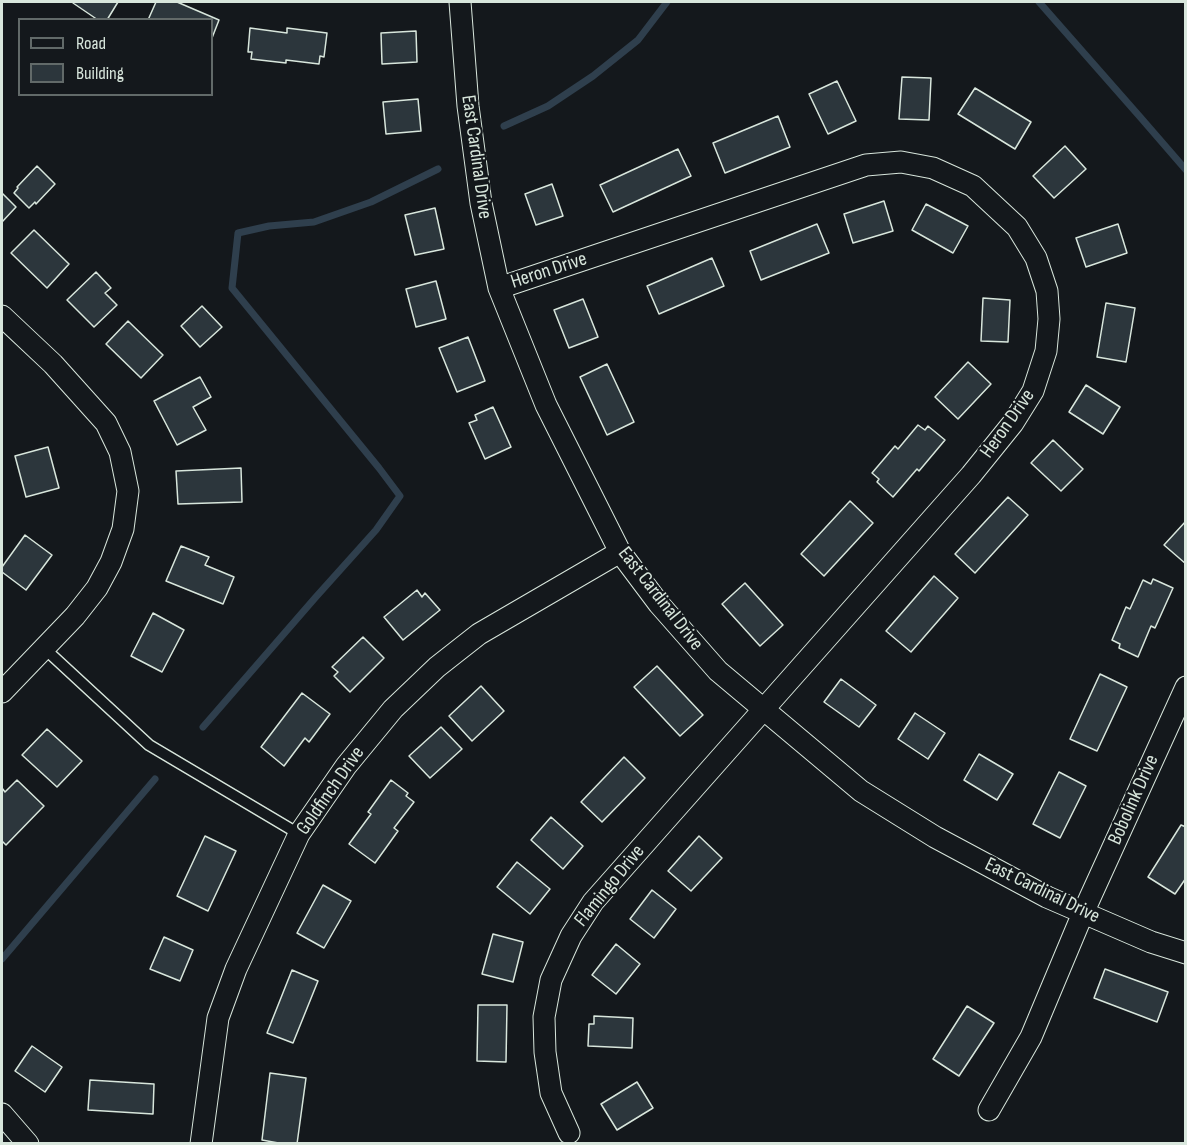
<!DOCTYPE html>
<html>
<head>
<meta charset="utf-8">
<style>
	body { margin:0 }
	#map { position:relative; width:1187px; height:1145px; overflow:hidden; background:#14181c; font-family:"Sofia Sans Condensed",sans-serif }
	canvas { display:block }
	.frame { position:absolute; inset:0; border:3px solid #d8e6dc; pointer-events:none }
	.legend { position:absolute; left:18px; top:18px; width:195px; height:78px; box-sizing:border-box; background:#14181c; border:2px solid #626a69; margin:0; padding:8px 10px; list-style:none; font-size:18px; color:#d8e6dc }
	.legend li { display:flex; align-items:center; gap:12px; height:30px }
	.legend b { width:30px; border:2px solid #626a69 }
</style>
</head>
<body>
<div id="map">
<canvas width="1187" height="1145"></canvas>
<div class="frame"></div>
<ul class="legend">
<li><b style="height:8px;background:#14181c"></b>Road</li>
<li><b style="height:16px;background:#2c363c"></b>Building</li>
</ul>
</div>
<script>
const c = document.querySelector('canvas').getContext('2d');
c.lineJoin = 'round';
function trace(path, color, width, dash) { c.strokeStyle = color; c.lineWidth = width; c.lineCap = dash ? 'butt' : 'round'; c.setLineDash(dash || []); c.stroke(path); }
function paint(path, color) { c.fillStyle = color; c.fill(path, 'evenodd'); }
function drawText(font, color, halo, rows, align = 'center') {
  c.font = font + ' "Sofia Sans Condensed",sans-serif'; c.lineWidth = 4.5; c.setLineDash([]); c.textBaseline = 'middle'; c.strokeStyle = halo; c.fillStyle = color; for (const [text, x, y, turn = 0] of rows) {
    c.save(); c.translate(x, y); c.rotate((+turn || 0) * Math.PI / 180); c.textAlign = isNaN(turn) ? turn : align; if (halo) c.strokeText(text, 0, 0); c.fillText(text, 0, 0); c.restore();
  }
}
const stream = new Path2D(`
	M1039 2 1141 118 1186 170
	M504 126 548 106 593 76 638 40 667 2
	M203 727 315 598 376 530 400 496 379 468 232 288 238 233 269 226 314 222 371 202 438 169
	M2 959 155 779`);
const building = new Path2D(`
	M75 2H118L107 20H98L73 3Z
	M156 2H177L219 20 212 38V20H148Z
	M250 28 287 33V28L327 33 324 57 320 56 319 64 286 60V63L251 59 252 52H248Z
	M416 31 417 62 382 64 381 33Z
	M902 77 931 78 929 120 899 119Z
	M837 81 856 121 828 134 809 94Z
	M975 88 1031 122 1015 149 958 114Z
	M418 99 421 131 386 134 383 102Z
	M778 116 790 147 725 173 713 143Z
	M1065 146 1086 169 1054 198 1033 176Z
	M678 149 691 176 613 212 600 185Z
	M37 166 55 184 36 204 35 202 29 208 14 193 18 188 17 187Z
	M552 184 563 216 536 225 525 194Z
	M2 193 16 207 2 222Z
	M884 201 893 231 853 243 844 214Z
	M926 204 968 226 953 253 912 230Z
	M435 208 444 249 415 255 405 215Z
	M817 224 829 253 761 280 750 251Z
	M1118 224 1127 253 1086 267 1076 238Z
	M34 230 69 264 47 288 11 253Z
	M712 258 724 286 659 314 647 286Z
	M96 272 111 288 105 293 117 305 94 327 67 300Z
	M436 281 446 319 416 327 406 289Z
	M983 298 1010 300 1008 342 981 341Z
	M583 299 598 337 569 348 554 310Z
	M1106 303 1135 308 1126 362 1097 357Z
	M202 306 222 327 200 347 181 326Z
	M128 321 163 355 141 378 106 344Z
	M468 337 485 381 457 392 439 348Z
	M968 362 991 384 958 419 935 397Z
	M607 364 634 422 607 435 580 377Z
	M200 377 211 397 193 407 206 430 177 445 154 401Z
	M1086 385 1120 407 1103 434 1069 412Z
	M493 407 511 447 485 459 469 423 477 420 475 415Z
	M918 425 925 430 928 426 945 440 919 471 917 469 893 497 877 482 879 479 872 473 895 446 898 449Z
	M1053 440 1083 469 1061 491 1031 463Z
	M48 447 59 488 26 497 15 456Z
	M241 468 242 502 178 504 176 471Z
	M1008 497 1028 515 975 573 955 554Z
	M850 501 873 523 824 576 801 554Z
	M1186 521V564L1164 545Z
	M25 535 52 555 26 590 2 572V567Z
	M181 546 209 557 205 565 234 577 223 604 166 581Z
	M934 576 958 598 911 652 886 631Z
	M1153 579 1173 588 1155 628 1151 626 1138 657 1119 648 1120 644 1112 640 1126 607 1130 609 1143 580 1151 584Z
	M745 583 783 625 760 646 722 604Z
	M417 590 422 597 425 593 440 610 403 640 384 617Z
	M153 613 184 630 162 672 131 656Z
	M363 637 384 658 350 692 334 676 338 672 332 667Z
	M657 666 703 715 680 736 634 687Z
	M1100 674 1127 687 1097 751 1070 739Z
	M841 679 876 705 859 727 824 702Z
	M481 686 504 711 472 741 449 716Z
	M302 693 330 714 309 742 305 738 284 766 261 747Z
	M915 713 945 733 928 759 898 739Z
	M441 727 462 749 430 778 409 756Z
	M47 729 82 761 57 787 22 755Z
	M979 754 1013 774 997 800 964 780Z
	M624 757 645 778 602 822 581 802Z
	M1059 772 1086 786 1060 838 1033 824Z
	M17 780 44 806 6 845 2 841V788L5 792Z
	M391 780 408 793 406 796 414 802 394 828 398 831 375 863 349 844 371 814 368 812Z
	M551 817 583 846 563 869 531 840Z
	M1181 825 1186 827V878L1175 894 1148 877Z
	M205 836 236 851 208 911 177 896Z
	M699 836 722 858 691 891 668 871Z
	M517 862 550 889 530 914 497 887Z
	M323 885 351 901 324 948 297 933Z
	M652 890 676 909 654 938 630 919Z
	M493 934 523 942 513 982 482 974Z
	M164 937 193 950 180 981 150 969Z
	M616 944 640 964 616 994 592 975Z
	M1105 969 1168 992 1157 1022 1094 998Z
	M292 970 318 981 293 1043 267 1033Z
	M478 1005H507L506 1062 477 1061Z
	M967 1006 994 1023 959 1076 933 1059Z
	M594 1016 633 1018 632 1048 588 1046 589 1024H594Z
	M32 1046 62 1067 45 1092 15 1071Z
	M270 1073 306 1078 297 1144H284L262 1140Z
	M90 1080 154 1084 153 1114 88 1110Z
	M637 1082 653 1108 617 1130 601 1104Z`);
const lane = new Path2D(`
	M44 648 149 745 299 834`);
const street = new Path2D(`
	M460 2 468 106 481 203 499 288 546 405 620 552 659 604 718 671 861 791 935 837 1047 897 1151 942 1186 953
	M499 288 866 165 901 162 933 168 973 186 1017 227 1036 258 1047 291 1049 319 1046 351 1033 391 1013 423 971 475 593 902 571 936 551 980 544 1017 545 1052 551 1093 569 1133
	M2 316 53 364 106 423 120 452 128 491 123 529 111 562 97 588 75 616 2 692
	M989 1110 1031 1037 1083 913 1186 687
	M2 1114 28 1144
	M201 1144 218 1018 236 969 299 834 346 766 393 709 437 667 479 634 620 552`);
const streetNames = [
	["East Cardinal Drive",476,157,82],
	["Heron Drive",549,271,-18],
	["Heron Drive",1008,424,-55],
	["East Cardinal Drive",660,599,52],
	["Goldfinch Drive",331,791,-55],
	["Bobolink Drive",1134,800,-66],
	["Flamingo Drive",610,886,-51],
	["East Cardinal Drive",1042,891,26]
];
trace(stream, '#2f3f4d', 7);
paint(building, '#2c363c');
trace(building, '#d8e6dc', 1.5);
trace(lane, '#d8e6dc', 13);
trace(street, '#d8e6dc', 23);
trace(lane, '#14181c', 10);
trace(street, '#14181c', 21);
drawText('20px', '#d8e6dc', '#14181c', streetNames);
</script>
</body>
</html>
